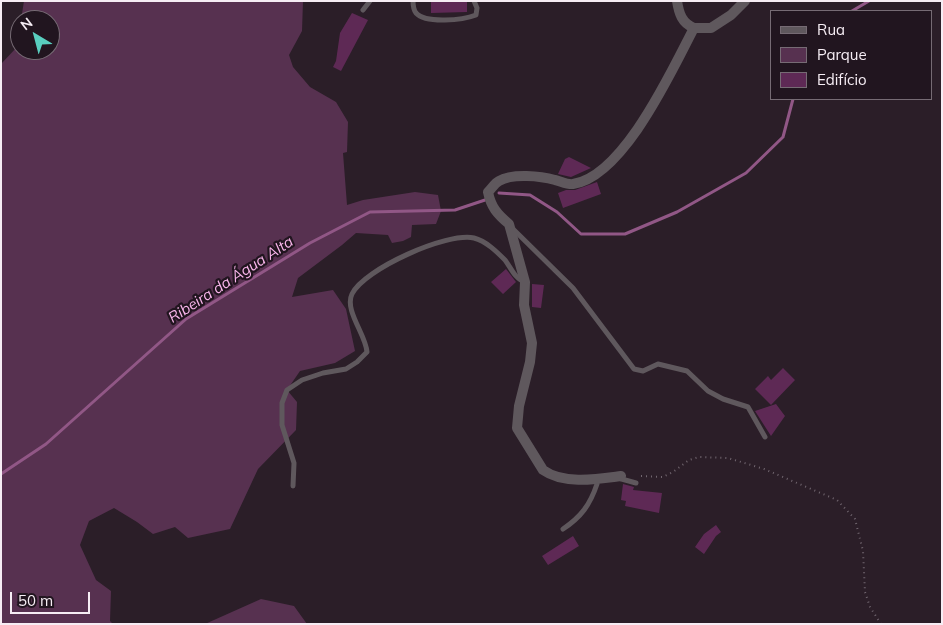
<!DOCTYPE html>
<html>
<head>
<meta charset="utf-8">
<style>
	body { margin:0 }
	#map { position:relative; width:943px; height:625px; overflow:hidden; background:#2b1e28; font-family:Mulish,sans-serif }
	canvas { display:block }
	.frame { position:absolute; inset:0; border:2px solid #f6edf4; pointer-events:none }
	.legend { position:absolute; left:770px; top:10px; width:162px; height:90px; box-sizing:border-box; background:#21151f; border:1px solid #766b74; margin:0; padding:6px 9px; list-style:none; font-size:15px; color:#f6edf4 }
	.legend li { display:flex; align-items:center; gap:10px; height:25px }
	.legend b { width:25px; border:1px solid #766b74 }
	.north { position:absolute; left:10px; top:10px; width:50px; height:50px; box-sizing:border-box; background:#21151f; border:1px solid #766b74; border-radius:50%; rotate:323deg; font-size:14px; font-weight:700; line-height:20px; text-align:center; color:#f6edf4 }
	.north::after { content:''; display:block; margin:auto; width:18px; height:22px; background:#59cebf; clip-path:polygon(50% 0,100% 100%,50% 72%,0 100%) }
	.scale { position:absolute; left:10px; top:592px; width:80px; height:22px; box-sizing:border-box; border:2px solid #f6edf4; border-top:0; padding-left:6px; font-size:15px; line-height:18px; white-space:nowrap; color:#f6edf4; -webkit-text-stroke:4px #21151f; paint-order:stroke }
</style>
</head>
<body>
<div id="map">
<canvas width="943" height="625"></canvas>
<div class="frame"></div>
<ul class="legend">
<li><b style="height:6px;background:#5f585d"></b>Rua</li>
<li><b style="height:14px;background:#573150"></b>Parque</li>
<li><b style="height:14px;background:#5e2955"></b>Edifício</li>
</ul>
<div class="north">N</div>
<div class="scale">50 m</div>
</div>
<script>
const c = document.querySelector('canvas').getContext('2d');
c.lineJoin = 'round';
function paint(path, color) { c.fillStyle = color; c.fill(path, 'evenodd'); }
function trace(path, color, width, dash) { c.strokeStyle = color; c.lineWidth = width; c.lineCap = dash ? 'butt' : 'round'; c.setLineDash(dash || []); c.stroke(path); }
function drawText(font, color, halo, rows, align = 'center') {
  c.font = font + ' Mulish,sans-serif'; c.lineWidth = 4.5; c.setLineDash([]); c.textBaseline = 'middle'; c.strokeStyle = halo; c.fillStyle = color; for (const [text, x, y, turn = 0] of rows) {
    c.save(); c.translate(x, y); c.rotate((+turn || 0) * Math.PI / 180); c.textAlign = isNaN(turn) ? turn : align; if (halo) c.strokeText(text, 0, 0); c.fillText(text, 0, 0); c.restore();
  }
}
const green = new Path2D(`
	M24 1H303L302 31 289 55 293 67 310 87 336 102 348 122 347 152 343 153 347 205 363 200 415 192 438 195 441 211 436 224 412 225 411 237 403 241 392 243 388 235 356 233 342 245 298 278 292 297 333 290 346 309 355 351 335 363 300 371 287 390 297 402 296 430 258 469 230 529 188 538 175 527 153 534 137 522 114 508 89 521 80 545 96 580 111 591 110 621 113 624H1V64L17 47 20 28V50H50V20H21Z
	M261 599 294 606 307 624H205Z`);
const stream = new Path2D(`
	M852 11 869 1
	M499 193 530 195 557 212 581 234H625L677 212 746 173 783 137 793 99
	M1 474 46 444 186 319 310 243 370 212 455 210 485 200`);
const building = new Path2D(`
	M431 1H467V12L431 13Z
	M352 13 368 20 341 71 333 67 336 61 340 33Z
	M569 157 591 168 571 177 558 174 565 159Z
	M597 182 601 194 563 208 558 193 566 190H575Z
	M506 269 516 282 503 294 491 282Z
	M532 284 544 285 541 308 532 307Z
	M783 368 795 380 771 405 755 389 768 376 771 380Z
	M776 404 785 416 771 436 755 411Z
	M623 484 634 487 633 490 662 493 659 513 625 506 626 501 621 500Z
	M716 525 721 532 716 536 704 554 695 547 704 534Z
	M573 536 579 546 548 565 542 556Z`);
const path = new Path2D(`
	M641 476 663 477 673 472 689 460 699 457 728 458 764 469 837 500 855 519 863 551 865 592 870 607 881 624`);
const lane = new Path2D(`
	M413 1C413 5 413 9 416 13 426 24 463 20 476 15L477 8 474 1
	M363 10 370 1
	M512 228 573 288 634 369 643 371 658 364 687 371 708 391 723 399 748 407 765 437
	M618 478 636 483
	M293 486 294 463 282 425V403L287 390 302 380 323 373 346 369 357 362 367 352C366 335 344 310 352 294 364 269 447 232 474 238 486 241 497 252 505 260 511 268 515 279 525 282
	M563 529C581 517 590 505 597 484L595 479`);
const street = new Path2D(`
	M694 28H711L731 15 745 1
	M621 476C598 479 564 485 543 470L517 428 519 406 530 362 532 343 524 305 525 282 509 224C497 214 491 207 488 192 492 188 495 183 499 181 512 173 541 176 555 180 560 181 568 185 573 184 624 176 672 70 694 28 682 23 679 14 677 1`);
const waterNames = [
	["Ribeira da Água Alta",231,280,-33]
];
paint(green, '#573150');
trace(stream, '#915786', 3);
paint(building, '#5e2955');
trace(path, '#71666f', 2, [1, 4]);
trace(lane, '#5f585d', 5);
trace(street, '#5f585d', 10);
drawText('italic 15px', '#f9b5eb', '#21151f', waterNames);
</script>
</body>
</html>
